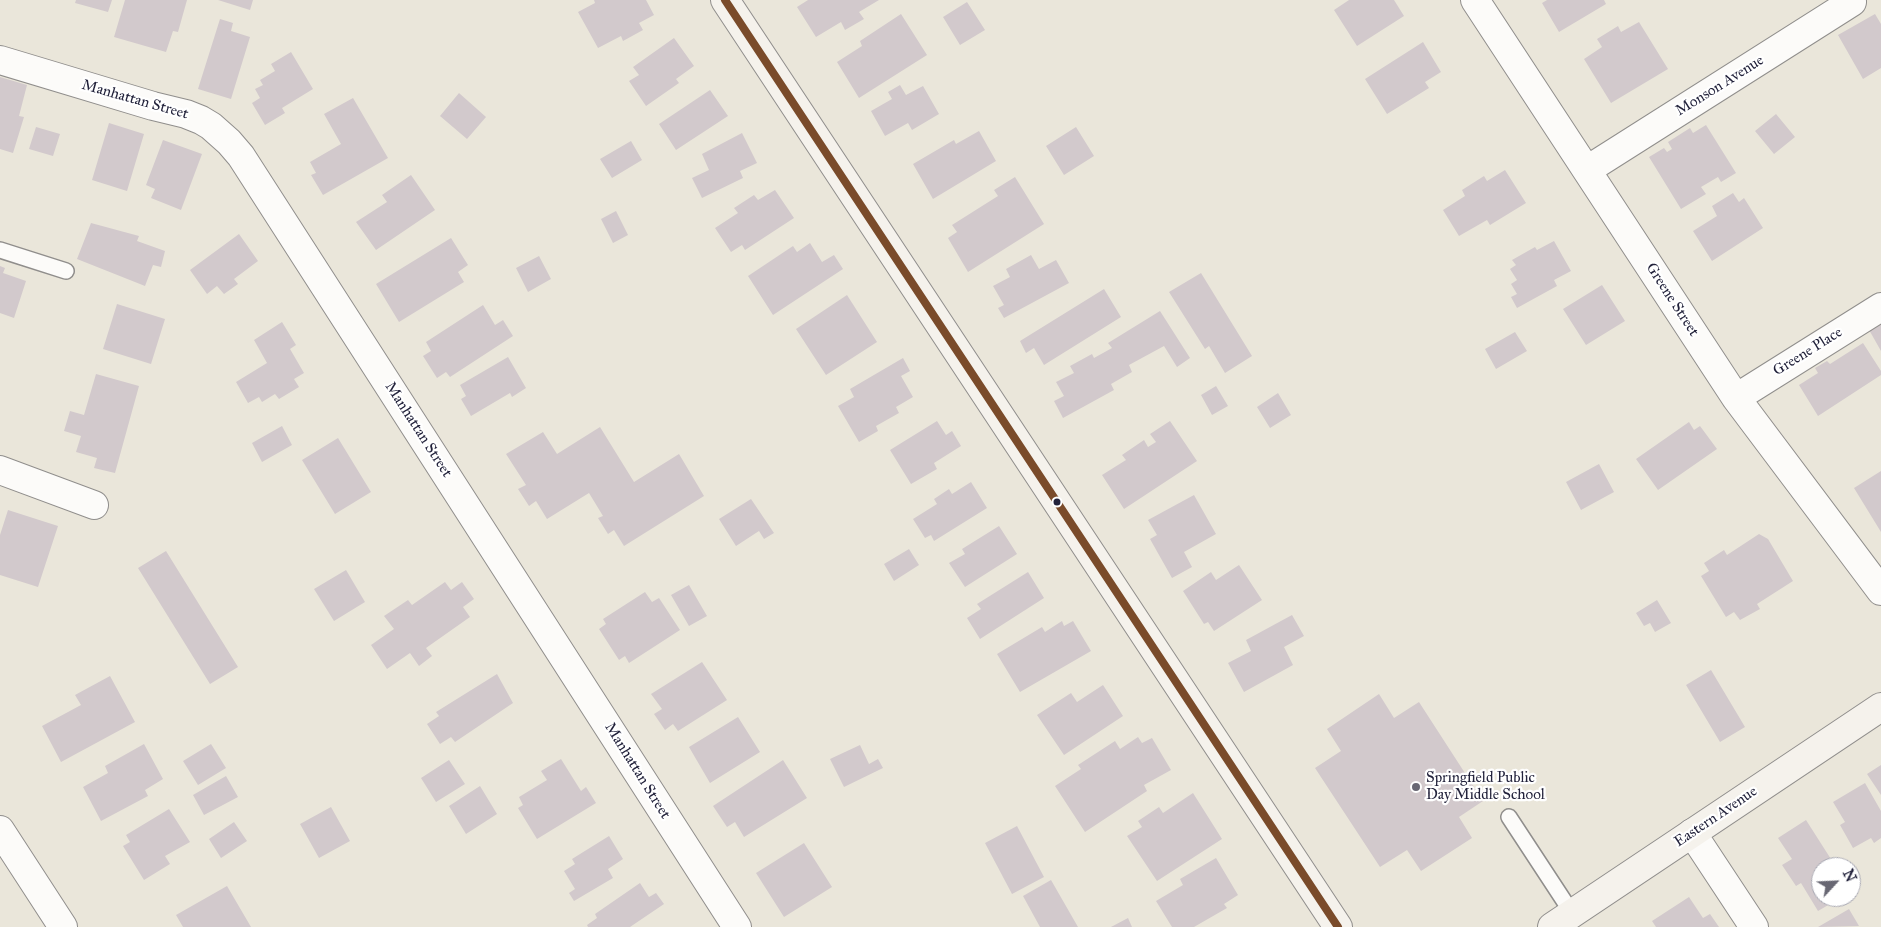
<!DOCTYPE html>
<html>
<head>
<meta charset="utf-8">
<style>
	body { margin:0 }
	#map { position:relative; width:1881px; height:927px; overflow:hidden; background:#eae6da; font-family:"IM FELL Great Primer",serif }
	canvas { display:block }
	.north { position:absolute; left:1811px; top:857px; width:50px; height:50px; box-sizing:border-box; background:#fff; border:1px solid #a7a7b1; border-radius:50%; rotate:65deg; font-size:14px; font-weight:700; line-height:20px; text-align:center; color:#22223b }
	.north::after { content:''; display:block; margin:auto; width:18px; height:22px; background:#686773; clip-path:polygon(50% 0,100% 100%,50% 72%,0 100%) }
</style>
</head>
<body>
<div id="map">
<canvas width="1881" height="927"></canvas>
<div class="north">N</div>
</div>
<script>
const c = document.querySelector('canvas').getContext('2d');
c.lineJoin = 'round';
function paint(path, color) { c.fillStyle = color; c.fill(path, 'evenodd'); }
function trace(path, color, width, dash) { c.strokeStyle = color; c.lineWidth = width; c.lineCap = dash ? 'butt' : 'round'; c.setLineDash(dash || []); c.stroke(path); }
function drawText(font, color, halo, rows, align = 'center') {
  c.font = font + ' "IM FELL Great Primer",serif'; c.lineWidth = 4.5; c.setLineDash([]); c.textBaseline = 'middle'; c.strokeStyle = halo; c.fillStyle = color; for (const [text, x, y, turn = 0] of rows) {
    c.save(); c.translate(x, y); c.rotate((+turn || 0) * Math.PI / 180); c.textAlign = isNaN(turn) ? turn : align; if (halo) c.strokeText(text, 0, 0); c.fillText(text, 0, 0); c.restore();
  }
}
const building = new Path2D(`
	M76 0H112L108 12 75 3Z
	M125 0H187L178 32 173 31 166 52 114 37Z
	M218 0H253L250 10Z
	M594 0H646L654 15 639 23 643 30 623 41 621 36 598 48 578 12 595 3Z
	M808 0H879L859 12 864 19 845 30 841 22 816 37 797 7Z
	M1349 0H1394L1404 16 1357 46 1334 10Z
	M1547 0H1604L1606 4 1559 32 1542 3Z
	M967 2 985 30 960 45 943 17Z
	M901 14 927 55 859 98 837 62 862 46 860 41Z
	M1875 14 1881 24V68L1863 79 1838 35Z
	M220 19 233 23 231 31 250 37 231 99 198 89Z
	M1639 22 1668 69 1611 103 1584 59 1602 47 1597 39 1618 26 1621 32Z
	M674 38 694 66 676 79 679 83 646 106 629 81 639 75 633 67Z
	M1423 42 1441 72 1425 82 1429 88 1387 114 1365 79Z
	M291 52 313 89 282 108 285 113 265 125 252 103 260 98 255 89 263 85 260 80 275 71 271 64Z
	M0 77 27 85 19 116 24 117 13 153 0 149Z
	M900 85 906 95 923 86 939 114 912 130 908 123 885 136 871 111 892 99 888 92Z
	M710 90 728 116 676 150 659 124Z
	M459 93 486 117 467 139 440 116Z
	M353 98 388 158 323 195 311 175 316 173 310 162 341 144 324 114Z
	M1776 114 1795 137 1774 154 1755 131Z
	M109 123 144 134 127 191 92 180Z
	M1706 125 1736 173 1721 182 1718 177 1701 187 1706 194 1681 209 1649 157 1664 148 1667 152 1672 149 1668 142 1690 128 1693 133Z
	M36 127 60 134 53 156 29 149Z
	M1076 127 1094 156 1064 175 1046 146Z
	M979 131 996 161 933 199 913 164 954 140 956 144Z
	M742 133 757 163 740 171 743 178 702 198 692 178 709 170 702 154Z
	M163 140 202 154 181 210 151 198 155 189 146 185Z
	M631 141 642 160 612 178 600 159Z
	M1505 170 1526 203 1490 225 1487 220 1459 236 1443 210 1465 196 1462 190 1484 176 1487 181Z
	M411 175 435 210 376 250 356 222 387 202 382 195Z
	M1015 177 1044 224 968 272 948 238 957 232 952 225 998 196 994 190Z
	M775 190 794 218 745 250 742 245 731 252 715 228 738 213 734 208 754 195 758 200Z
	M1733 193 1739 202 1744 198 1763 228 1712 261 1693 231 1717 216 1712 206Z
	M616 211 628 235 613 243 601 219Z
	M91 223 139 236 137 241 165 251 161 267 153 265 145 286 77 259Z
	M239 234 258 261 234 279 238 284 224 294 217 286 207 294 190 270Z
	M451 238 468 265 458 272 464 282 399 322 376 284Z
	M1554 241 1571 271 1554 280 1557 286 1517 308 1511 297 1517 294 1511 284 1517 280 1510 269 1516 265 1512 260 1535 247 1537 250Z
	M810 243 822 262 834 255 843 269 773 315 748 276 793 246 797 252Z
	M1031 255 1039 269 1056 260 1069 283 1004 318 998 308 1004 305 993 286 1010 277 1006 269Z
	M539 256 551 279 528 292 516 268Z
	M0 266 5 268 3 273 26 281 14 318 0 313Z
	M1201 273 1252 356 1225 373 1209 346 1205 349 1169 292Z
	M1602 285 1625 321 1586 345 1563 309Z
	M1104 289 1121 317 1044 365 1034 348 1026 353 1020 341Z
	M847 295 877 342 826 375 796 329Z
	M117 304 165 319 151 364 103 349Z
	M483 305 495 325 503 320 513 336 450 377 446 372 437 378 423 356 431 351 426 342Z
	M1160 311 1190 358 1177 367 1164 346 1129 365 1132 372 1111 384 1114 390 1063 418 1054 401 1064 396 1056 382 1074 373 1070 366 1092 354 1094 358 1112 348 1108 343Z
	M1881 321V351L1868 328Z
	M282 322 296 345 290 349 304 373 294 379 299 387 279 399 275 394 262 402 259 397 248 403 236 382 267 363 254 340Z
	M1515 332 1527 351 1496 369 1485 349Z
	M1863 343 1881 371V375L1818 416 1799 385 1818 373 1815 368 1827 361 1830 364Z
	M508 357 526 388 512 397 510 393 471 416 461 399 466 396 460 385Z
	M903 358 910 371 901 376 913 397 896 407 899 413 876 426 878 431 859 442 838 406 854 397 850 389Z
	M96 374 139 386 115 473 94 468 97 458 76 452 81 436 64 431 70 411 84 415Z
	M1216 386 1228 406 1212 415 1201 395Z
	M1278 393 1291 415 1270 428 1257 407Z
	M937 421 946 435 952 431 961 446 934 463 937 469 911 484 890 450Z
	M1170 421 1197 461 1124 509 1102 475 1126 460 1122 455 1144 440 1148 447 1156 442 1150 434Z
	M1689 422 1694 430 1700 426 1717 449 1658 490 1636 459Z
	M282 426 292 445 262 462 252 443Z
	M600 427 634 482 679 454 704 496 624 546 614 530 608 534 598 518 603 516 589 493 547 519 536 501 529 506 518 489 526 485 506 454 543 432 557 454Z
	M338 438 371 492 335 514 302 460Z
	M1599 464 1614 492 1581 510 1566 482Z
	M1881 471V532L1854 488Z
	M971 482 987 508 934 541 931 535 925 538 913 519 937 504 934 499 949 489 952 494Z
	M1194 495 1216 534 1184 552 1192 567 1172 578 1150 539 1157 535 1148 520Z
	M751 499 774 533 764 539 759 531 736 546 719 519Z
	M8 510 58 526 38 587 0 575V535Z
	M999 526 1017 554 965 587 949 563 965 554 962 549Z
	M1759 534 1768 539 1793 581 1757 604 1760 609 1740 620 1734 612 1726 617 1701 576 1709 571 1704 563 1724 550 1727 555Z
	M909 549 919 565 894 581 884 564Z
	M166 551 238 667 210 684 138 568Z
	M1239 565 1262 600 1214 631 1208 622 1204 624 1183 591 1211 572 1216 580Z
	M346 570 365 602 334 621 314 589Z
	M1028 572 1044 598 980 639 967 618 981 609 977 604Z
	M445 582 451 590 462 582 474 599 463 607 470 617 426 648 432 656 419 666 410 653 387 669 371 645 394 629 384 616 408 600 412 605Z
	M689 585 707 616 689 626 671 595Z
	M645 592 652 602 659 598 680 630 629 663 625 656 619 660 599 629 606 624 603 619Z
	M1657 600 1671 623 1655 632 1650 623 1644 626 1636 613Z
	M1292 615 1304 636 1284 647 1293 665 1244 692 1228 663 1251 651 1246 640Z
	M1062 621 1064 626 1073 621 1091 651 1020 692 997 654 1042 627 1045 632Z
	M702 662 727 700 678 731 673 724 665 730 654 714 662 709 651 694Z
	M1711 670 1745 727 1720 742 1686 685Z
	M497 674 513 703 455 742 451 737 440 744 427 724 439 716 436 712Z
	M110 676 135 722 61 762 42 726 81 705 75 695Z
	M1103 685 1123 716 1064 755 1037 715 1071 693 1077 702Z
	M1379 694 1394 718 1419 702 1483 801 1459 817 1472 838 1421 871 1407 850 1380 867 1315 768 1341 751 1327 729Z
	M738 717 760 752 710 783 689 747Z
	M1138 737 1142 743 1152 738 1171 770 1144 785 1147 791 1085 832 1055 786 1081 769 1078 765 1115 741 1120 749Z
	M144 744 163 779 145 790 148 796 101 821 83 787 108 773 105 766Z
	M211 744 226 768 198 785 183 761Z
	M860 745 869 764 878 759 883 768 844 787 830 759Z
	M561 759 581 791 586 787 596 803 537 839 518 808 523 805 519 797 547 780 541 771Z
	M449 760 465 784 436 802 421 778Z
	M783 760 807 798 744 837 735 822 727 827 713 806Z
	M1881 765V795L1867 774Z
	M226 776 238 797 204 815 193 795Z
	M1865 783 1881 811V838L1874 843 1871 838 1853 848 1840 825 1845 822 1833 802Z
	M480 786 497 814 466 834 449 806Z
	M1193 793 1222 839 1157 881 1127 836 1142 827 1138 821 1159 807 1163 813Z
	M331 807 350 841 319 858 300 824Z
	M169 809 190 842 165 856 170 864 144 880 123 846 130 842 126 835Z
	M1806 820 1836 867H1821V897H1842L1818 911 1801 883 1796 886 1782 865 1792 859 1778 838Z
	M234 822 247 841 221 858 209 839Z
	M1017 826 1044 877 1012 894 985 843Z
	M609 836 623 859 608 869 613 878 574 901 569 893 575 889 564 871 575 864 572 859Z
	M804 843 832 887 784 917 756 873Z
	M1216 858 1238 895 1224 904 1227 908 1194 927H1172L1156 901 1183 885 1180 879Z
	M1051 880 1078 927H1040L1023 896Z
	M640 883 649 897 656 893 664 904 630 927H588L587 925 597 918 595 914Z
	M227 886 251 927H183L176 915Z
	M1689 897 1703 918 1710 914 1719 927H1656L1652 921Z
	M1849 909 1859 926 1818 927Z
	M1128 918 1132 927H1111Z`);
const lane = new Path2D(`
	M0 250 66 271
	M1509 817 1572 913`);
const street = new Path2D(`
	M1475 0 1736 398 1881 591
	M0 60 153 106 186 114 201 120 211 126 229 142 241 156 737 927
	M1587 170 1852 2
	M1736 398 1881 307
	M0 470 94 505
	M0 830 63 927
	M1692 833 1754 927`);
const secondary = new Path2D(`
	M725 0 1338 927
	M1552 927 1881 707`);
const bus1 = new Path2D(`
	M725 0 1338 927`);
const markers = [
	[1057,502,4.5,"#22223b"],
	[1416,787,5,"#686773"]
];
const streetNames = [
	["Monson Avenue",1720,86,-32],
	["Manhattan Street",135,100,16],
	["Greene Street",1672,300,57],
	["Greene Place",1808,352,-32],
	["Manhattan Street",418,430,57],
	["Manhattan Street",637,771,58],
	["Eastern Avenue",1716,817,-34]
];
const poiNames = [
	["Springfield Public",1426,778],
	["Day Middle School",1426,795]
];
paint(building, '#d2c9cc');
trace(lane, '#908e8c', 18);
trace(street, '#908e8c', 30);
trace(secondary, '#908e8c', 30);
trace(lane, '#fcfbf9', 15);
trace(street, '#fcfbf9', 28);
trace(secondary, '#f5f2ec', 28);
trace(bus1, '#7a4b2a', 8);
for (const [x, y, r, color] of markers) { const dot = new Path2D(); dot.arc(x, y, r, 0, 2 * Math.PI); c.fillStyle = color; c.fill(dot); trace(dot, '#fff', 2); }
drawText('15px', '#22223b', '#fff', streetNames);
drawText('15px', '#22223b', '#fff', poiNames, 'left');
</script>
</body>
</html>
